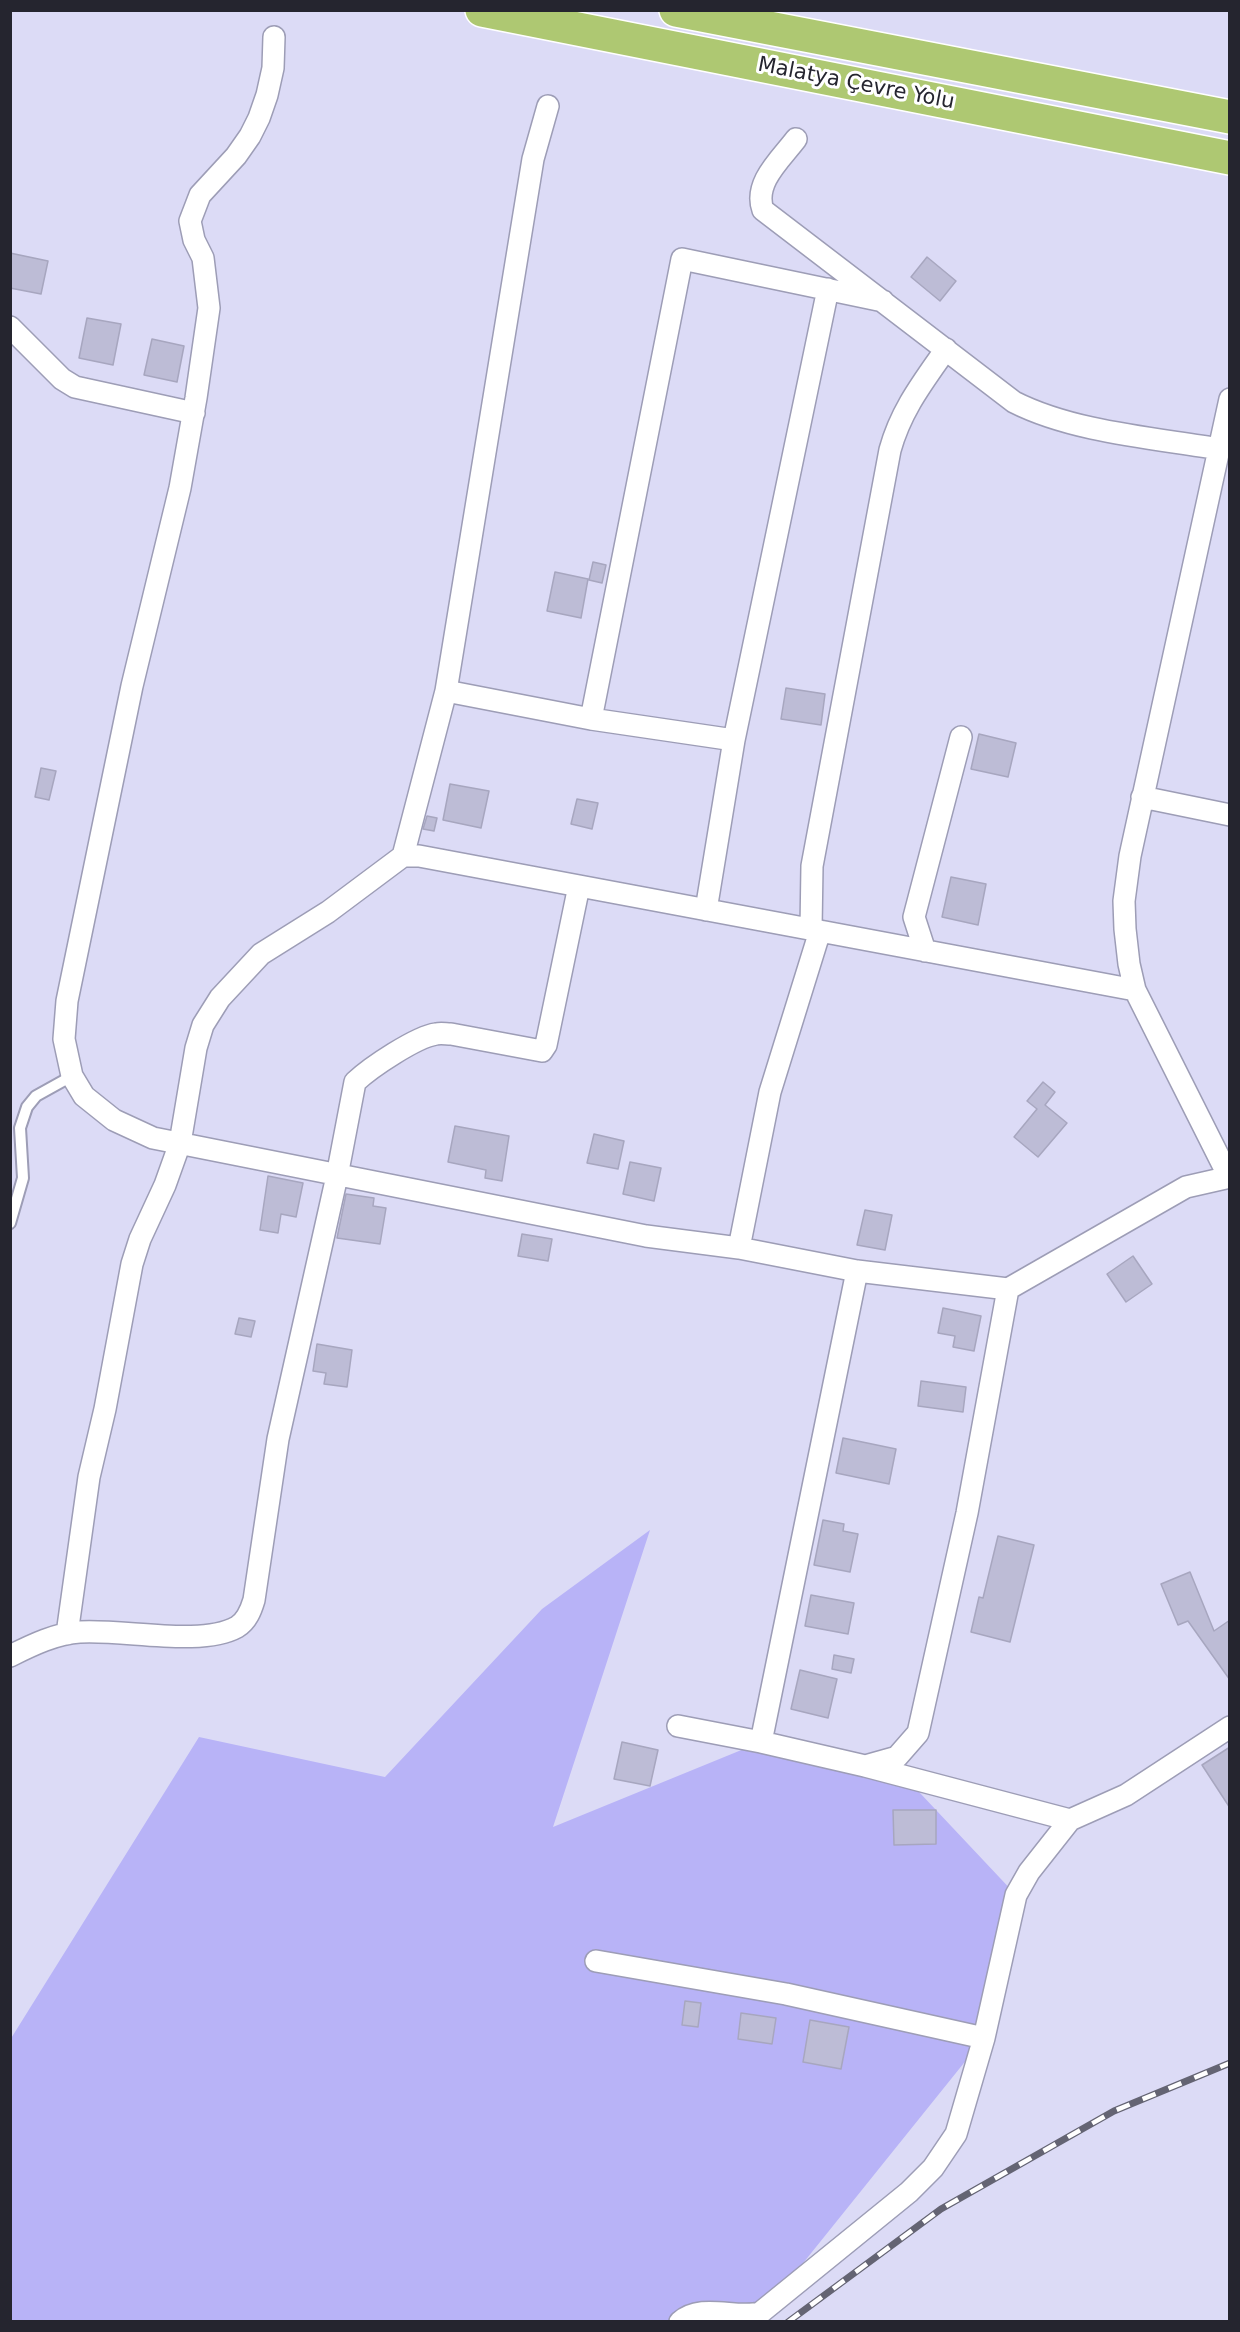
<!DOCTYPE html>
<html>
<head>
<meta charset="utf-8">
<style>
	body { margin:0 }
	#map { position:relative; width:1240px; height:2332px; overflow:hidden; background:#dcdbf6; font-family:"DejaVu Sans",sans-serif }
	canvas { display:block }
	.frame { position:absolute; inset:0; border:12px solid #25252f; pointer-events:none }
</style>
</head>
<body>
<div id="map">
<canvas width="1240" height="2332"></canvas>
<div class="frame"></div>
</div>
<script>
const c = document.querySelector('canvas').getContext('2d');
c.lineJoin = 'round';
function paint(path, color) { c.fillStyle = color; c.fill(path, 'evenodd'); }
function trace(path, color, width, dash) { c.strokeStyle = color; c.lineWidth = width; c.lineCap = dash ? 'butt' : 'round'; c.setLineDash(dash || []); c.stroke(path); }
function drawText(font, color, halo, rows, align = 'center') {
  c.font = font + ' "DejaVu Sans",sans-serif'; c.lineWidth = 6; c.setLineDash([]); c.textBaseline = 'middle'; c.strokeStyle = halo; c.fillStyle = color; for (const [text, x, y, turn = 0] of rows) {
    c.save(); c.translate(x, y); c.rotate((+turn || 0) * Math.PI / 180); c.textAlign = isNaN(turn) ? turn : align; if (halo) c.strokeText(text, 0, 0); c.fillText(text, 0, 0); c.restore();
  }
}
const green = new Path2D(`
	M650 1530 553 1827 761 1742 904 1776 1016 1895 984 2038 771 2303 732 2321H11L10 2040 199 1737 385 1777 542 1609Z`);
const building = new Path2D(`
	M10 253 48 261 41 294 10 288Z
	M927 257 956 281 940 301 911 277Z
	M87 318 121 324 113 365 79 358Z
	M152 339 184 346 177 382 144 375Z
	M593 562 606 565 602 583 589 580Z
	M555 572 588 579 581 618 547 611Z
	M786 688 825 694 821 725 781 719Z
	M979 734 1016 743 1008 777 971 769Z
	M41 768 56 771 49 800 35 797Z
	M450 784 489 791 481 828 443 820Z
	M577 799 598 803 592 829 571 824Z
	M427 816 437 818 434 831 423 829Z
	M951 877 986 884 978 925 942 917Z
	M1043 1082 1055 1092 1045 1105 1067 1123 1038 1157 1014 1137 1037 1109 1027 1101Z
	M455 1126 509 1136 502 1181 485 1178 486 1170 448 1162Z
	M594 1134 624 1141 618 1169 587 1163Z
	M630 1162 661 1168 654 1201 623 1194Z
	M268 1176 303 1183 296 1217 281 1214 278 1233 260 1230Z
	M346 1194 374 1198 373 1206 386 1208 380 1244 337 1238Z
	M865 1210 892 1215 885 1250 857 1245Z
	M522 1234 552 1239 548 1261 518 1256Z
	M1133 1256 1152 1284 1126 1302 1107 1274Z
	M943 1308 981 1316 974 1351 953 1347 955 1336 938 1333Z
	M239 1318 255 1321 251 1337 235 1334Z
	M317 1344 352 1350 347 1387 324 1384 326 1373 313 1371Z
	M921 1381 966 1387 963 1412 918 1406Z
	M843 1438 896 1449 889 1484 836 1473Z
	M823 1520 844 1524 843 1531 858 1534 850 1572 814 1565Z
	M998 1536 1034 1545 1010 1642 971 1632 979 1597 983 1598Z
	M1190 1572 1214 1631 1230 1620V1680L1188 1621 1178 1625 1161 1584Z
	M811 1595 854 1603 848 1634 805 1626Z
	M834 1655 854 1659 851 1673 832 1669Z
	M800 1670 837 1679 828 1718 791 1709Z
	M622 1742 658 1750 650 1786 614 1779Z
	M1230 1747V1808L1202 1765Z
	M893 1810H936V1844L894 1845Z
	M685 2001 701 2003 698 2027 682 2025Z
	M741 2013 776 2018 772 2044 738 2039Z
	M810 2020 849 2027 841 2069 803 2062Z`);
const service = new Path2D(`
	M10 1223 23 1178 20 1128 27 1107 36 1096 72 1076`);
const minor = new Path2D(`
	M274 37 273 68 267 95 259 118 250 136 236 156 200 195 190 221 194 240 203 258 209 308 196 398 180 488 132 686 67 1001 64 1039 72 1076 84 1096 114 1120 153 1138 646 1236 739 1248 857 1271 1008 1289 1186 1187 1230 1177
	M796 139C781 159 753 183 763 210L1014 402C1073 432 1154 438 1219 449
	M10 327 62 379 75 387 194 413
	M446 691 591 719 734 740
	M591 719 682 259 883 301
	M1142 797 1230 815
	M403 856 446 691 533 159 548 106
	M706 910 734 740 828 289
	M811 929 812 866 890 450C901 410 923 382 946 349
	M925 951 914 917 961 737
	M1229 1177 1135 990 1129 964 1125 929 1124 901 1130 856 1230 399
	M739 1248 770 1092 820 931
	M857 1271 761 1742 865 1766 1070 1820
	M67 1634 89 1477 105 1409 132 1264 140 1239 165 1185 180 1143 196 1048 203 1025 220 998 261 954 328 912 403 856H419L1135 990
	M10 1656C32 1645 57 1633 80 1632 124 1629 201 1647 237 1627 247 1621 251 1610 254 1600L278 1439 337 1176 355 1082C371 1067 416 1037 436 1034 441 1033 446 1034 451 1034L542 1051 546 1045 579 886
	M678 1726 761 1742
	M865 1766 897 1757 918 1733 967 1513 1008 1289
	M596 1961 786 1994 984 2038 1016 1895 1029 1872 1070 1820 1126 1795 1230 1727
	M680 2322C701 2303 735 2319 760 2313L909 2192 933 2168 956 2134 984 2038`);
const trunk = new Path2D(`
	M482 10 1230 158
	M676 10 1230 117`);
const rail = new Path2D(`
	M788 2322 941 2209 1114 2111 1230 2063`);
const streetNames = [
	["Malatya Çevre Yolu",856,84,11]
];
paint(green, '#b8b3f7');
paint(building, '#bdbcd6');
trace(building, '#a7a6bf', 1.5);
trace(service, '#9d9db6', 14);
trace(minor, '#9d9db6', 24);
trace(trunk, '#fff', 36);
trace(service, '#fff', 10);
trace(minor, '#fff', 21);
trace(trunk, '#aec872', 33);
trace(rail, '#646473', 7);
trace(rail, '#fff', 4.5, [14]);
drawText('21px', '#25252f', '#fff', streetNames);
</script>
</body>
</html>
